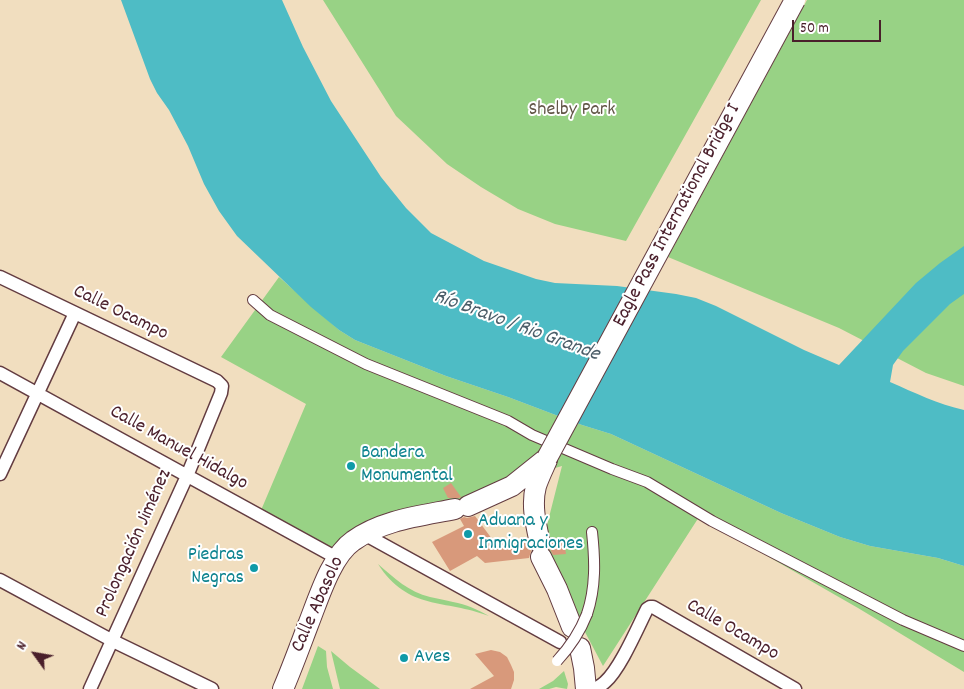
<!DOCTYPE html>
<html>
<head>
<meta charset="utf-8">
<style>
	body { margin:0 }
	#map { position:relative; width:964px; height:689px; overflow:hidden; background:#f1debf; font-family:Dekko,sans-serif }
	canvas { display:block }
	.north { position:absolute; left:10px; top:629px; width:50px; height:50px; -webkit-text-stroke:4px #fff; paint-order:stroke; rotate:302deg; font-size:14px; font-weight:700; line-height:20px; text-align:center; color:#4a1f2b }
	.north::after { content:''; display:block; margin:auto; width:18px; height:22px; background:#4a1f2b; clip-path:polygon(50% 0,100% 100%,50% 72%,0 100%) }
	.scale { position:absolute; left:792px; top:20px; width:89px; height:22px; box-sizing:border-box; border:2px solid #4a1f2b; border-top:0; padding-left:6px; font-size:15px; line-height:18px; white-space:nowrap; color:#4a1f2b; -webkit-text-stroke:4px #fff; paint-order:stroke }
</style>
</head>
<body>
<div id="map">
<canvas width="964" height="689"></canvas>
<div class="north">N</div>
<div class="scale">50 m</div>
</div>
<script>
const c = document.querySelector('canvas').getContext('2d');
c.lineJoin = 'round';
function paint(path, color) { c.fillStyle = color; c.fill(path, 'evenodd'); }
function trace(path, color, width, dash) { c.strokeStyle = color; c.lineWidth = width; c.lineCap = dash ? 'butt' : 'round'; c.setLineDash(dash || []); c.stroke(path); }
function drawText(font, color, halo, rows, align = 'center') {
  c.font = font + ' Dekko,sans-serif'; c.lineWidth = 4; c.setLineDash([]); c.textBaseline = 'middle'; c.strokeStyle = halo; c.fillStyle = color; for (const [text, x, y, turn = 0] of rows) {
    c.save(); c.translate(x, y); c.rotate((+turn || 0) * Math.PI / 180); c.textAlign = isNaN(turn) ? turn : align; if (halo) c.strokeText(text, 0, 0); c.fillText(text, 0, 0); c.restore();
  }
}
const green = new Path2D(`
	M323 0H761L626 241 555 224 518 209 481 187 447 164 396 116Z
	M807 0H964V386L926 373 839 328 668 257Z
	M279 277 339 330 355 340 446 376 508 397 582 425 611 434 781 513 840 537 870 546 938 558 964 566V672L858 608 699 517 603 666 541 549 562 466 534 474 514 491 367 531 339 559 259 515 306 404 221 357Z
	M378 564C394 578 409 592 430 597 438 599 446 600 453 602 466 604 478 610 489 616 445 599 408 611 378 564Z
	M318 646 326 651 327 667 333 689H302Z
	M331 651 350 667 380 689H340Z
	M564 671 568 684 567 689 556 687 549 689H539L553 681Z`);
const water = new Path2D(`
	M121 0H282L303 47 331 101 381 177 406 208 431 233 484 261 536 279 555 283 617 286 676 294 696 298 716 306 804 350 839 365 916 283 940 263 964 246V294L950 304 903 351 893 365 890 382C915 393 938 404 964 410V566L938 558 870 546 840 537 781 513 611 434 582 425 508 397 446 376 355 340 339 330 311 307 237 236 219 211 204 184 188 146 169 110 157 93 150 79Z`);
const building = new Path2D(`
	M451 483 461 497 459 498H448L443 488Z
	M475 516 495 543H528L531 551 529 558 485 563 477 556 450 571 432 542 464 526 460 519 464 517 467 518Z
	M552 542H564L566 554 553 555 550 549Z
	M491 650 500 652 507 657 511 665 514 672V680L511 689H470L494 676 475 654Z`);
const pedestrian = new Path2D(`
	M253 300 270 315 366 364 508 421 532 435 612 469 647 482 712 521 903 620 964 646
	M587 614C596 587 595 560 592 532`);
const minor = new Path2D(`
	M0 277 217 381 222 386 221 393 187 476 90 689
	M0 373 337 558
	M0 474 75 313
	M364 534 560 642
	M0 580 113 641 212 689
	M595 689C598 687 602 685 605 682 620 669 637 629 647 609L650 607H653L795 689`);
const primary = new Path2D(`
	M468 506 512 486 547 458
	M540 543C536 525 531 505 536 486 539 477 543 469 547 460
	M541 557 557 589 572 627
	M580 648 584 668 586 689
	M283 689C292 668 300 646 308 625 318 600 331 556 353 541 382 520 420 516 455 509`);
const pedestrianBridge = new Path2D(`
	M557 661C570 647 580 632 587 614`);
const primaryBridge = new Path2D(`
	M547 458 795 0`);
const markers = [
	[351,466,5,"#0f9aa8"],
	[468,534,5,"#0f9aa8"],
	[254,568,5,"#0f9aa8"],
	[404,658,5,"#0f9aa8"]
];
const parkNames = [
	["Shelby Park",572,111]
];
const streetNames = [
	["Eagle Pass International Bridge I",678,216,-62],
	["Calle Ocampo",120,314,26],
	["Calle Manuel Hidalgo",178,449,29],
	["Prolongación Jiménez",135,544,-66],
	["Calle Abasolo",319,605,-66],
	["Calle Ocampo",732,631,30]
];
const cultureNames = [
	["Bandera",361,454],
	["Monumental",361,477],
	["Aduana y",478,522],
	["Inmigraciones",478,545],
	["Piedras",244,556,"right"],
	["Negras",244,579,"right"],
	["Aves",414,658]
];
const waterNames = [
	["Río Bravo / Rio Grande",516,327,20]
];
paint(green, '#98d285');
paint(water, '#4ebcc5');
paint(building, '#d8997b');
trace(pedestrian, '#633c41', 12);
trace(minor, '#633c41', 15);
trace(primary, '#633c41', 22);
trace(pedestrian, '#fff', 10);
trace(minor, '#fff', 12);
trace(primary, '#fff', 20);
trace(pedestrianBridge, '#633c41', 12, []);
trace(primaryBridge, '#633c41', 22, []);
trace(pedestrianBridge, '#fff', 10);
trace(primaryBridge, '#fff', 20);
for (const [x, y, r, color] of markers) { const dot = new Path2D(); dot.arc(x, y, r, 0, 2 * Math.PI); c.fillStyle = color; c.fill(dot); trace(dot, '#fff', 2); }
drawText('20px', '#615546', '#fff', parkNames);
drawText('20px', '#4a1f2b', '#fff', streetNames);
drawText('20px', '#0d838f', '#fff', cultureNames, 'left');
drawText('italic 21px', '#4c5e69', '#fff', waterNames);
</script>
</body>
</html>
